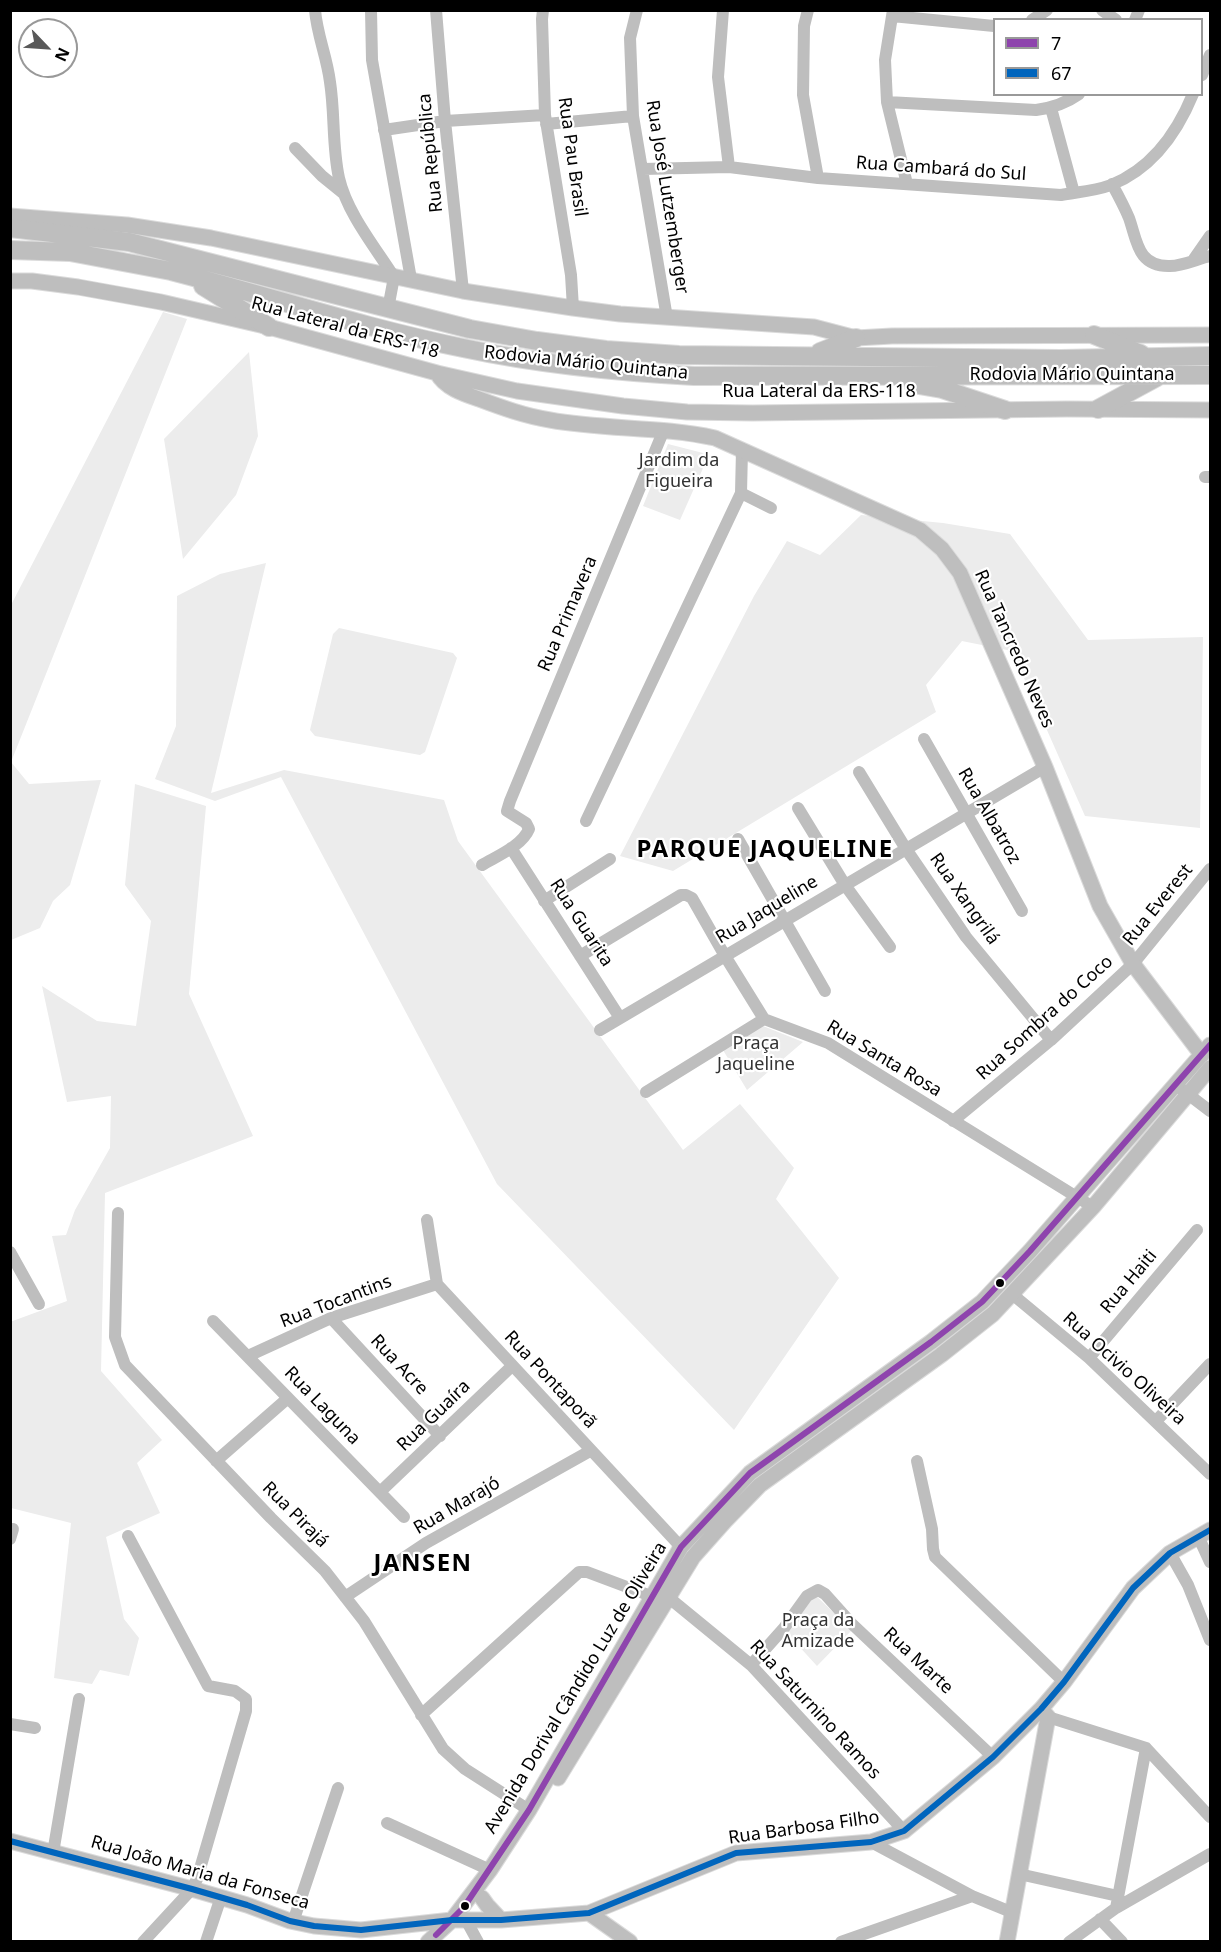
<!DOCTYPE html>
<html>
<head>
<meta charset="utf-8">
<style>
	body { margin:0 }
	#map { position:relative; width:1221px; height:1952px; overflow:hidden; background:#fff; font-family:"Noto Sans",sans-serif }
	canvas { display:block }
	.frame { position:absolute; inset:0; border:12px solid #000; pointer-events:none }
	.legend { position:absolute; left:993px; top:18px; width:210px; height:78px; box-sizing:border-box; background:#fff; border:2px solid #999; margin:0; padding:8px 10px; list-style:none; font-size:18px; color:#000 }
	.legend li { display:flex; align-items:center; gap:12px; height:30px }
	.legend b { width:30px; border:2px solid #999 }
	.north { position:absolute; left:18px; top:18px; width:60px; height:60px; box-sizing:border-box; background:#fff; border:2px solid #999; border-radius:50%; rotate:115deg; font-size:16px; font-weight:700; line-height:24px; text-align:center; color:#000 }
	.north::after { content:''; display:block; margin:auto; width:21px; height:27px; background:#595959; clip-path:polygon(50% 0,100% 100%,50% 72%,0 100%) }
</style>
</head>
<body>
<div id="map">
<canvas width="1221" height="1952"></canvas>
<div class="frame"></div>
<ul class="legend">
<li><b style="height:8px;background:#8e44ad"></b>7</li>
<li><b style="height:8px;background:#0065bd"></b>67</li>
</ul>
<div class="north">N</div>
</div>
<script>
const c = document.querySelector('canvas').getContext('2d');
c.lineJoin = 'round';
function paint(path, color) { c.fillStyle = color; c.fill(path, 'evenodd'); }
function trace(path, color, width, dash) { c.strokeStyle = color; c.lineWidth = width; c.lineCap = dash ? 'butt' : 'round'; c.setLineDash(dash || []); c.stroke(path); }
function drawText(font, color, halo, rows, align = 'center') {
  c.font = font + ' "Noto Sans",sans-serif'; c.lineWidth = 4.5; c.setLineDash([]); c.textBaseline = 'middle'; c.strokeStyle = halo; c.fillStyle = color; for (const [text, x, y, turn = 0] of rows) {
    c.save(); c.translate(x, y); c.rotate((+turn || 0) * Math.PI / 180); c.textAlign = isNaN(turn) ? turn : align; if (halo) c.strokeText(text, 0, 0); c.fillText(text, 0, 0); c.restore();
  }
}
const green = new Path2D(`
	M163 312 187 319 11 762 29 784 101 780 70 885 53 901 40 928 11 940V605Z
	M249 352 258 436 236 495 183 559 164 439Z
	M668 444 703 453 708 457 680 520 643 506Z
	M861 515 943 523 1010 534 1088 640 1203 637 1200 828 1085 816 1012 651 962 641 926 685 936 712 673 871 620 856 754 596 787 541 820 555Z
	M266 563 211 793 284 770 444 800 458 841 683 1150 740 1104 794 1168 776 1199 839 1278 734 1430 497 1184 281 777 215 801 155 779 176 726 177 596 220 574Z
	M339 628 453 653 457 658 425 752 420 755 315 736 310 730 333 634Z
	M135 784 206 806 189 994 253 1136 105 1193 101 1371 162 1440 137 1463 160 1513 106 1537 124 1619 139 1638 129 1676 100 1670 92 1684 54 1678 71 1523 11 1508 10 1322 67 1301 52 1236 66 1235 75 1210 110 1148 111 1096 67 1102 42 986 97 1021 136 1026 151 921 125 885Z
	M763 1026 803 1042 747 1090 723 1050Z
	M813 1593 852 1630 817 1666 785 1631Z`);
const minor = new Path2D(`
	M315 10C317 35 327 57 330 82 335 114 332 146 339 178 347 213 375 247 394 277L388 309
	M371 10 372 60 411 279
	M436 10 445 121 463 291
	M543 10 542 19 545 115 571 275 573 308
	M637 10 630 38 633 116 667 318
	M723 10 718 77 729 167
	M808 10 804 26 803 95 818 178
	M893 10 885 60 887 102 907 184
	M1102 10 1116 20
	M892 16 994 26
	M1032 20 1047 10
	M1135 20 1139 10
	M1202 75 1210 55
	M887 102 1036 110C1052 108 1065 104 1079 94
	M1051 108 1074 193
	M546 124 633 116
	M384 130 445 121 545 115
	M295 148 322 176 343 193
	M643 169 729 167 818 178 1061 195C1078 192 1095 191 1111 185 1151 169 1177 133 1193 94
	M1112 184C1118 195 1124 206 1129 218 1137 240 1137 267 1170 266 1183 266 1197 259 1210 256
	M1194 259 1210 236
	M742 450 741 493 771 508
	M1205 477H1210
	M924 739 1022 911
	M859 772 906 849 966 937 1051 1040
	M798 808 845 885 890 947
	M586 821 741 493
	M738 839 825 991
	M511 848 620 1018
	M482 865C497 856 522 846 529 829L526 823 507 811 510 801 663 432
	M544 901 610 859
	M580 956 681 895H686L692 898 725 956 764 1019 828 1043 1093 1207
	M600 1030 1045 767
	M1176 1085 1210 1111
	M646 1092 764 1019
	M953 1121 1051 1040 1133 964 1210 869
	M118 1213 115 1337 125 1365 271 1518 325 1571 364 1621 443 1749 465 1769 529 1810
	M427 1220 437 1284 681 1547
	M10 1252 39 1304
	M1012 1294 1089 1358 1210 1474
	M331 1318 440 1436
	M213 1321 404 1517
	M248 1356 331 1318 437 1284
	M1089 1358 1197 1230
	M1156 1421 1210 1364
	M216 1461 288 1398
	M917 1461 932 1529 933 1549 935 1557 1064 1682
	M380 1492 512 1366
	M128 1536 208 1686 235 1691 246 1699V1711L197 1879 192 1889 143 1942
	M1198 1536 1210 1562
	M10 1539 13 1529
	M1170 1553 1188 1585 1210 1640
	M345 1597 426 1543 590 1451
	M668 1597 751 1665 904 1831
	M751 1665 784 1628 807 1596 818 1590 825 1594 851 1623 993 1757
	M421 1715 579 1572H587L651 1596
	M1048 1717 1146 1748 1210 1817
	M10 1724 35 1728
	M387 1823 490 1870
	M871 1842 972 1896 1011 1912
	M53 1853 79 1699
	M1019 1874 1118 1896
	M1116 1908 1146 1748
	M1100 1919 1122 1942
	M466 1920 478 1942
	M293 1922 338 1788
	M206 1942 221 1897
	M841 1942 972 1896
	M1069 1942 1116 1908 1210 1854`);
const major = new Path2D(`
	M10 216 127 225 211 238 463 291 573 308 620 314 814 327 856 338 892 336 1210 335
	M10 281H32L78 287 161 302 269 327 437 373 517 391 623 406 687 412 752 413 1067 409 1210 410
	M437 373C445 388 464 394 479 399 503 408 525 416 550 420 605 430 661 426 715 438L920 530 942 549 960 573 1045 767 1100 906 1133 964 1202 1055
	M558 1778 693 1557 725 1521 760 1485 941 1355 993 1314 1093 1207 1210 1068
	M10 1841 192 1889 247 1905 290 1921 314 1926 361 1930 452 1920H501L589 1913 736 1853 871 1842 904 1831 993 1757 1041 1709 1064 1682 1133 1588 1170 1553 1210 1530
	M482 1898 487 1905 501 1920
	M589 1913 630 1942
	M428 1942 452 1920 490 1870 529 1810 681 1547 750 1473 931 1342 982 1302 1030 1251 1210 1045
	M1007 1942 1048 1717 1041 1709`);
const highway = new Path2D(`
	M10 228 129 242 470 329 537 341 606 350 679 355 1061 359 1210 356
	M10 250 70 252 171 271C268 296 364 328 463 348 538 364 616 372 694 376L1210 375
	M203 286 269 327
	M1094 335 1141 354
	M820 352 856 338
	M913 384 942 389 1005 410
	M1098 409 1159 376`);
const bus1 = new Path2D(`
	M436 1935 464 1907 529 1810 681 1547 750 1473 931 1342 982 1302 1030 1251 1210 1045`);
const bus2 = new Path2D(`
	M10 1841 192 1889 247 1905 290 1921 314 1926 361 1930 452 1920H501L589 1913 736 1853 871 1842 904 1831 993 1757 1041 1709 1064 1682 1133 1588 1170 1553 1210 1530`);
const markers = [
	[1000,1283,5,"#000"],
	[465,1906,5,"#000"]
];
const streetNames = [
	["Rua República",431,153,-96],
	["Rua Pau Brasil",572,157,82],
	["Rua Cambará do Sul",941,169,4],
	["Rua José Lutzemberger",667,197,81],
	["Rua Lateral da ERS-118",345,328,15],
	["Rodovia Mário Quintana",586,363,6],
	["Rodovia Mário Quintana",1072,375],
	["Rua Lateral da ERS-118",819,392],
	["Rua Primavera",568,614,-67],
	["Rua Tancredo Neves",1014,649,66],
	["Rua Albatroz",989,816,60],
	["Rua Xangrilá",964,899,55],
	["Rua Everest",1158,905,-51],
	["Rua Jaqueline",767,910,-31],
	["Rua Guarita",581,923,57],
	["Rua Sombra do Coco",1045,1018,-42],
	["Rua Santa Rosa",884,1059,31],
	["Rua Haiti",1129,1282,-50],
	["Rua Tocantins",336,1302,-21],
	["Rua Acre",399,1365,47],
	["Rua Ocivio Oliveira",1124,1369,42],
	["Rua Pontaporã",550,1380,47],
	["Rua Laguna",322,1406,46],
	["Rua Guaíra",434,1416,-44],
	["Rua Marajó",457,1506,-30],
	["Rua Pirajá",295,1515,45],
	["Rua Marte",918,1661,43],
	["Avenida Dorival Cândido Luz de Oliveira",576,1688,-59],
	["Rua Saturnino Ramos",815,1710,47],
	["Rua Barbosa Filho",804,1828,-8],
	["Rua João Maria da Fonseca",200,1873,16]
];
const parkNames = [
	["Jardim da",679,461],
	["Figueira",679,482],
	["Praça",756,1044],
	["Jaqueline",756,1065],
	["Praça da",818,1621],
	["Amizade",818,1642]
];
const districtNames = [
	["PARQUE JAQUELINE",765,850],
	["JANSEN",423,1564]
];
paint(green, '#ececec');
trace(major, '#dbdbdb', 17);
trace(highway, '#dbdbdb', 20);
trace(minor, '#bebebe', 12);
trace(major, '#bebebe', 15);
trace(highway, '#bebebe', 18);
trace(bus1, '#8e44ad', 6);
trace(bus2, '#0065bd', 6);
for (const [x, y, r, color] of markers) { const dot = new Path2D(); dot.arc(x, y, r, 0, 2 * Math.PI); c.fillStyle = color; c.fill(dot); trace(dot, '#fff', 2); }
drawText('18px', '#000', '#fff', streetNames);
drawText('18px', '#333', '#fff', parkNames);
c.letterSpacing = '1.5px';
drawText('bold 24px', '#000', '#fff', districtNames);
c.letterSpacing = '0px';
</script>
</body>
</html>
